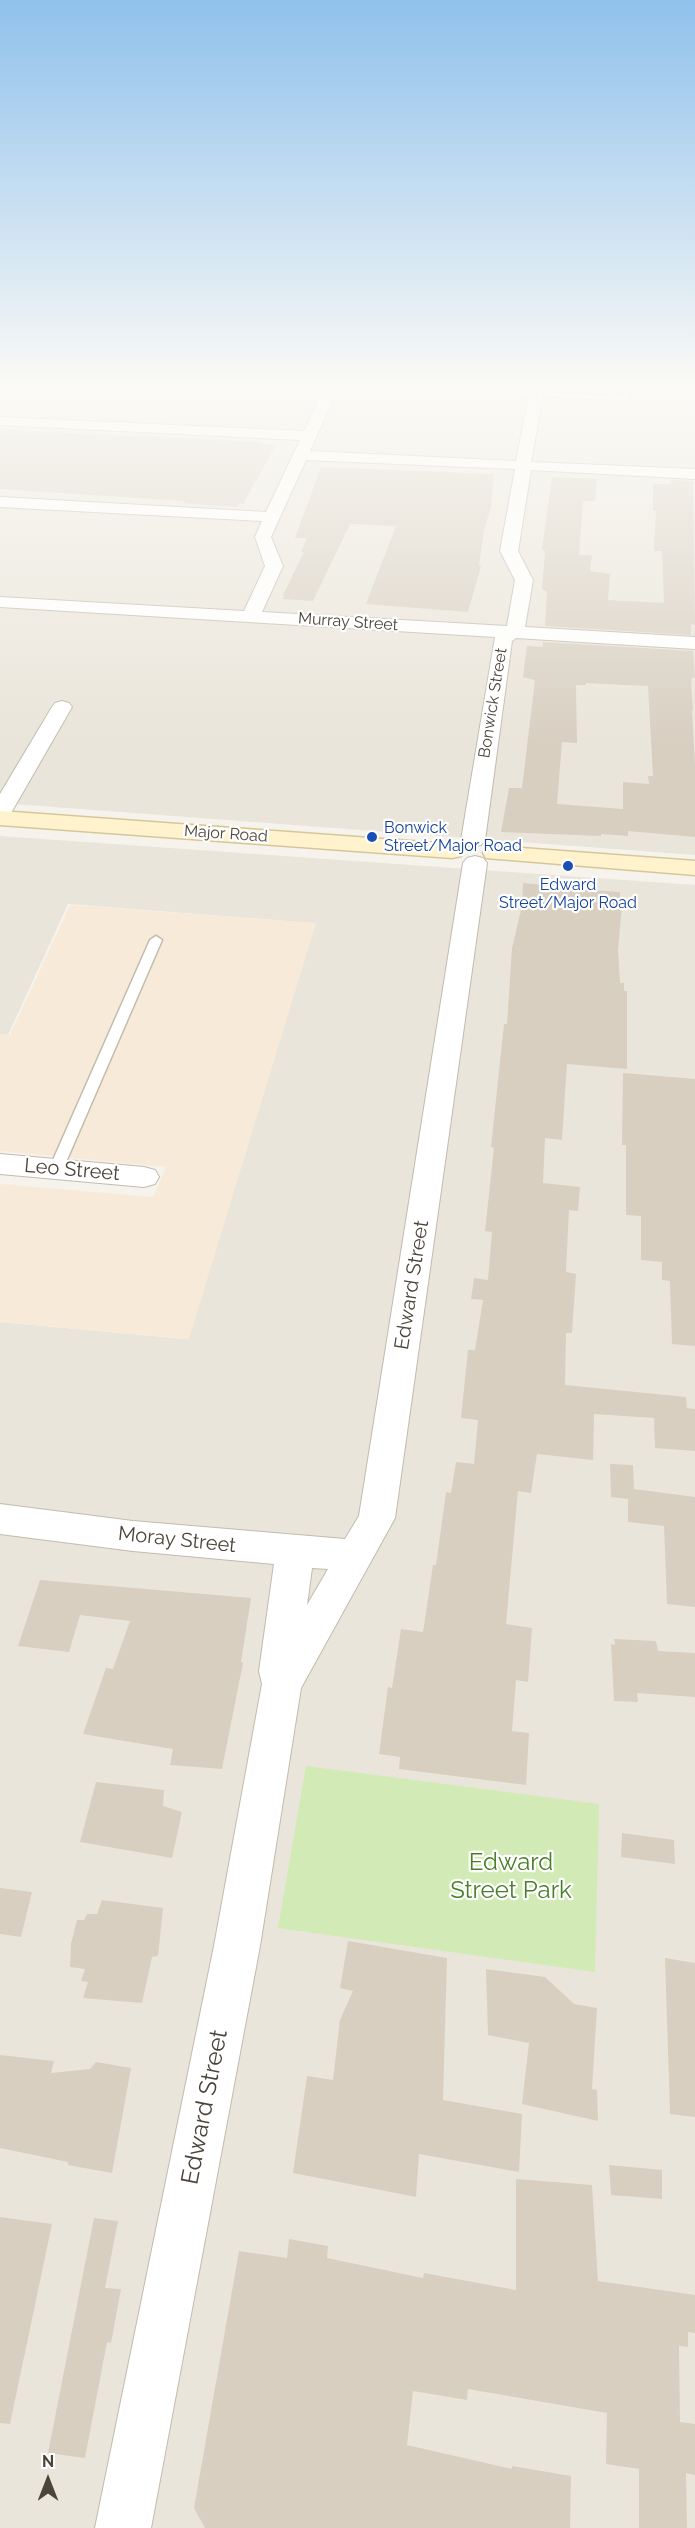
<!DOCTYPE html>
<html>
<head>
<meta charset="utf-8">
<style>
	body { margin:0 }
	#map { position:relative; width:695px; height:2528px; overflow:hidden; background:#f6f3ec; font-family:Raleway,sans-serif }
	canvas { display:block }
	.north { position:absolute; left:18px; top:2450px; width:60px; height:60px; -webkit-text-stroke:4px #fff; paint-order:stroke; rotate:0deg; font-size:16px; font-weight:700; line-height:24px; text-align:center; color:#4b4439 }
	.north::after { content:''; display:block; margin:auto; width:21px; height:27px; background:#4b4439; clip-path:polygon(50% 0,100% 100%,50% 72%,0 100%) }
</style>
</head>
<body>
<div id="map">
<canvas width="695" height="2528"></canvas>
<div class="north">N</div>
</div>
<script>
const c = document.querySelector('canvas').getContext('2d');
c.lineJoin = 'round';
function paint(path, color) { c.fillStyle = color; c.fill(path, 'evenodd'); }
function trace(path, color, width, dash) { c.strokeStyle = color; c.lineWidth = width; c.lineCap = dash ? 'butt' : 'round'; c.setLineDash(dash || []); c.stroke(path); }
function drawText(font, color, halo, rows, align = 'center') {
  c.font = font + ' Raleway,sans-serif'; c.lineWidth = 4.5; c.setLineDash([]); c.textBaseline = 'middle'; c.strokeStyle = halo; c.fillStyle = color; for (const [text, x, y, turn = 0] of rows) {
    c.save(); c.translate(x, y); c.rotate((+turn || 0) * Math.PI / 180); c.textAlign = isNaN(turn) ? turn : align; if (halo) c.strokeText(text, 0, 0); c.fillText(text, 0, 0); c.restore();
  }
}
const residential = new Path2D(`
	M0 389H695V855L0 803Z
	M0 836 695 885V2528H0V1322L185 1339 313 923 68 904 8 1035 0 1034Z`);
const commercial = new Path2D(`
	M562 389H622V395H562Z
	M70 905 316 923 189 1339 0 1322V1184L153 1197 166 1167 0 1151V1034L10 1035Z`);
const green = new Path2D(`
	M306 1766 599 1804 595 1972 278 1928Z`);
const building = new Path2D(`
	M0 430 263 442 261 444 276 445 243 504 240 503 237 507 183 503 185 501 0 489Z
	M321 467 494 474 491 507 484 530 479 565 481 566 468 612 366 604 396 526 350 524 313 601 283 599 284 596 283 595 304 552H301L307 538H295Z
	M552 477 597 479 595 501H583L579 555H592L590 571 610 574 608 600 664 603 662 551H654L656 511H653V484H671V480L693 481 695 625 691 624V635L545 626 547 592 542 589 545 551 542 550Z
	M543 642 693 651 695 678 692 677 691 683 693 710H692L695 765V837L628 831V836L601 834V836L501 832 509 788H522L535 680 523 677 527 646 543 647ZM586 683 648 686 653 776H648L649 784 623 782V809L557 804 562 742 577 743 576 685H586Z
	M523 883 545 885V887L620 892V905H622L618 950 620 983H624V991H627V1069L567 1064 562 1140 545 1138 543 1183 580 1187 578 1211 569 1210 566 1272 576 1274 572 1333H566L565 1385 686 1397 687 1408 695 1409V1451L655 1448 654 1418 594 1414 593 1460 537 1454 531 1493 518 1491 506 1624 532 1628 528 1682 516 1680 512 1731 529 1733 526 1785 399 1769 400 1757 379 1754 388 1687 392 1688 401 1629 423 1632 433 1565H436L446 1492 451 1493 456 1462 474 1464 478 1420 461 1418 468 1350H475L483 1300 471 1299 474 1278 488 1280 492 1232 485 1231 494 1148 491 1147 504 1024H507L512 948 522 906Z
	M623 1073 695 1079V1346L672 1344 670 1281 662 1280V1262L641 1260V1216L626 1215V1145H622Z
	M610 1464 633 1465 634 1489 695 1497V1607L667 1604 664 1526 628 1522V1499L611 1497Z
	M40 1580 251 1598 241 1662 243 1663 222 1769 170 1765 173 1749 83 1734 106 1668 113 1669 130 1621 80 1615 69 1652 18 1646Z
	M614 1639 656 1641 658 1651 695 1653V1697L637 1693 638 1702 614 1701 611 1644 615 1645Z
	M96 1782 164 1790 163 1806 182 1812 172 1858 80 1842Z
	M622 1833 674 1840 675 1864 621 1857Z
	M0 1888 32 1892 21 1937 0 1934Z
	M102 1900 163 1908 158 1956 152 1957 142 2003 83 1998 88 1982 81 1981 85 1969 70 1967 71 1944 77 1920H84L87 1914H97Z
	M348 1941 447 1958 443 2100 522 2114 519 2172 419 2154 416 2197 293 2173 307 2076 333 2080 340 2020 353 1991 340 1988Z
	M665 1958 695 1963V2117L670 2114Z
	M486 1969 545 1977 574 2004 597 2008 592 2089 597 2090 598 2121 522 2104 529 2043 488 2035Z
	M0 2055 54 2061 51 2073 90 2069 96 2062 131 2068 112 2173 68 2165V2162L0 2148Z
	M609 2165 662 2170V2199L611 2195Z
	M516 2179 592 2185 598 2281 695 2295V2333L688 2332V2347L679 2346 680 2422 695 2424V2475L686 2473 687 2528H639V2469L606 2464 607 2413 468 2389 467 2400 413 2391 407 2445 512 2469V2466L571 2476 570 2528H205L194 2508 239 2251 287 2258 289 2239 328 2246 327 2258 423 2278 424 2273 516 2290Z
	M0 2217 52 2224 10 2424 0 2423Z
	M94 2218 118 2221 105 2288 121 2289 111 2343 107 2342 85 2458 48 2453Z`);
const lane = new Path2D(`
	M440 389H485L623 397 625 391 630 392 629 399 626 401Z
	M156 936 162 940 63 1169 56 1174 51 1172 49 1169 150 940Z`);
const street = new Path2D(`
	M324 389H338L310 451 516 461 530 389H544L531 462 695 469V479L531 470 518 551 533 580 525 627 695 637V649L516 638 512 641 485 840 481 845 473 847 465 845 461 840 495 637 0 607V597L244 611 265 566 255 537 262 521 0 507V497L266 512 300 440 0 425V417L304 431ZM306 460 515 469 500 551 515 580 507 626 262 612 283 566 271 537Z
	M62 701 69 703 72 707 11 813 8 818 0 820V794L52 707 55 703Z
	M475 856 483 858 487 863 395 1518 301 1688 260 1946 151 2528H95L214 1946 262 1684 259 1671 274 1564 133 1551 0 1534V1504L133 1521 345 1539 359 1516 463 863 467 858ZM312 1568 328 1569 307 1605Z
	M0 1154 144 1167 155 1170 159 1177 155 1184 144 1187 0 1174Z`);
const secondary = new Path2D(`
	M0 811 452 844 461 846 464 851 461 856 452 858 0 825Z
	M495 846 695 861V875L486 858 483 853 486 848Z`);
const markers = [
	[372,837,6,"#1a4fb4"],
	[568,866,6,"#1a4fb4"]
];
const farStreetnames = [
	["Murray Street",348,622,4],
	["Bonwick Street",493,703,-81],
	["Major Road",226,834,4]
];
const farTransitnames = [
	["Bonwick",384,828],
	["Street/Major Road",384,846],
	["Edward",568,885,"center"],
	["Street/Major Road",568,903,"center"]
];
const streetNames = [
	["Leo Street",72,1170,5],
	["Edward Street",412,1285,-81],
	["Moray Street",177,1540,6]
];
const nearParknames = [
	["Edward",511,1863],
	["Street Park",511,1891]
];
const nearStreetnames = [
	["Edward Street",205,2107,-79]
];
paint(residential, '#eae5da');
paint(commercial, '#f7ead8');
paint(green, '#d2eab5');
paint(building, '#d8cfc1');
trace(lane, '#c2bbae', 3);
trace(street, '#c2bbae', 2);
trace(secondary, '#d6c79b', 3);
paint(lane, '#fff');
paint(street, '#fff');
paint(secondary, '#fff3cd');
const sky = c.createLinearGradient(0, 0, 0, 743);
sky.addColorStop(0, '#8fc1ec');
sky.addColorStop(0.52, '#fbfaf6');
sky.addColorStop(1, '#fbfaf600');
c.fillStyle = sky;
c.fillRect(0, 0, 695, 743);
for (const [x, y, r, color] of markers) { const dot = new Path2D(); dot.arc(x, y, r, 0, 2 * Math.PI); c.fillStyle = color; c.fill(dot); trace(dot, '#fff', 2); }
drawText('16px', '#4b4439', '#fff', farStreetnames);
drawText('16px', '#164399', '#fff', farTransitnames, 'left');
drawText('20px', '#4b4439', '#fff', streetNames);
drawText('24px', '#4a7f2a', '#fff', nearParknames);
drawText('24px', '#4b4439', '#fff', nearStreetnames);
</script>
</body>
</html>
